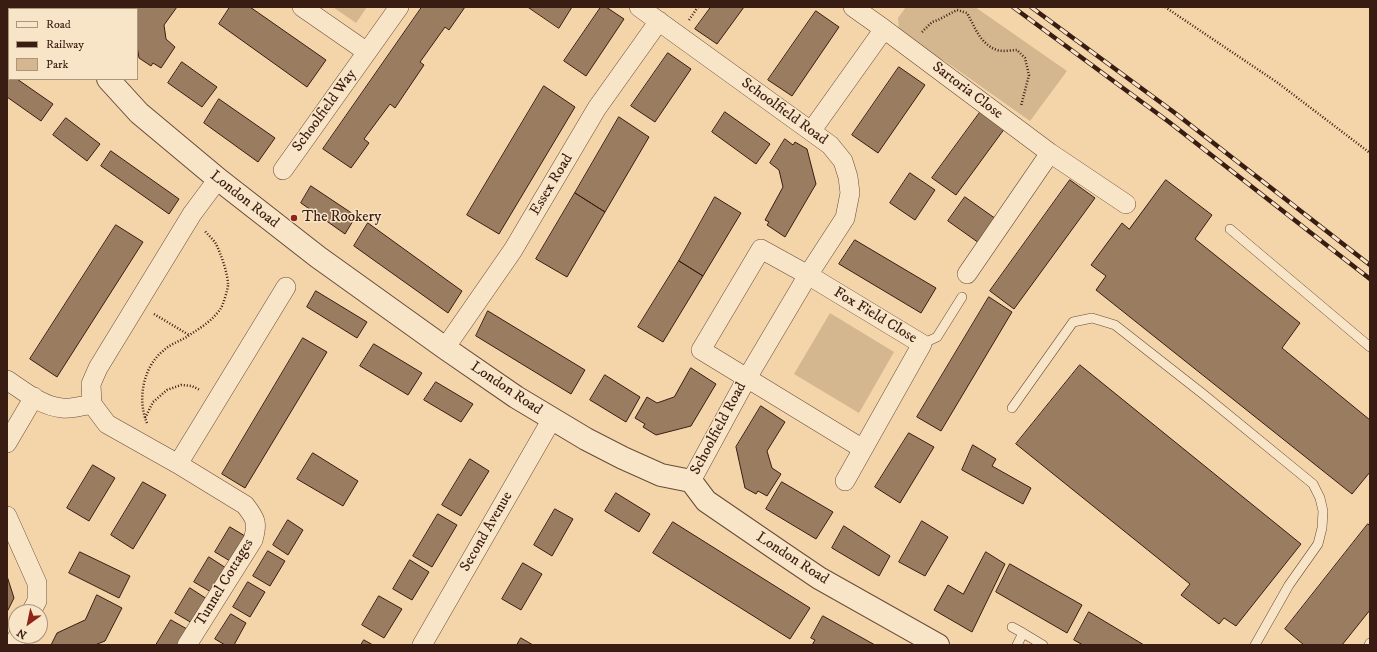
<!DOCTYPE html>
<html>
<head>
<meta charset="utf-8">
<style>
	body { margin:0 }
	#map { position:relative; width:1377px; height:652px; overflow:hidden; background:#f4d5a9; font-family:"IM FELL DW Pica",serif }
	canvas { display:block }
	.frame { position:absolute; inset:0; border:8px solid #391d12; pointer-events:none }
	.legend { position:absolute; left:8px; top:8px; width:130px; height:72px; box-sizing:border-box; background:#f8e4c7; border:1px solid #ac947f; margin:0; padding:5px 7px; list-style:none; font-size:12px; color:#391d12 }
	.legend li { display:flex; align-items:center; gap:8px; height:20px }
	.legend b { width:20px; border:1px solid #ac947f }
	.north { position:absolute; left:8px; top:604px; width:40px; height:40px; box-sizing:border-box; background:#f8e4c7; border:1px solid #ac947f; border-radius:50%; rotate:213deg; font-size:11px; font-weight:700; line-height:16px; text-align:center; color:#391d12 }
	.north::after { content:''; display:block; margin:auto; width:14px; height:18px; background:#8f2418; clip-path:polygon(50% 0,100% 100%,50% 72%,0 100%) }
</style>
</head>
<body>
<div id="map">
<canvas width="1377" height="652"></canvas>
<div class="frame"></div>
<ul class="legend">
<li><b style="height:5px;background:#f8e4c7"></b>Road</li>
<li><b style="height:5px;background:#391d12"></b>Railway</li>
<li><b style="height:11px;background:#d4b68f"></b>Park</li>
</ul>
<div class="north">N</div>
</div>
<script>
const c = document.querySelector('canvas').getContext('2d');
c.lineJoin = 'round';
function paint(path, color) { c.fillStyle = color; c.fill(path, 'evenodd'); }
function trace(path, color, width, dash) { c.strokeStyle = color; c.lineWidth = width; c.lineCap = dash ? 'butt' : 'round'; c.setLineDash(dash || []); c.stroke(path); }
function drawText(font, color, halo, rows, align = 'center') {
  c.font = font + ' "IM FELL DW Pica",serif'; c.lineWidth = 3; c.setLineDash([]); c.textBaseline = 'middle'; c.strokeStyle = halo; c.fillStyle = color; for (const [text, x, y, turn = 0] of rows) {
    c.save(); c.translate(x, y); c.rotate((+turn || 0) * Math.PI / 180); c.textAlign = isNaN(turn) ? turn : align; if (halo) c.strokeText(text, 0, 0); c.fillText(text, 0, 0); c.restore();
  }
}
const green = new Path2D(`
	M333 7H367L356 23Z
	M906 7H975L1067 71 1030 121 945 61 926 53 899 31 898 18Z
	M830 313 894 352 859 413 794 374Z`);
const building = new Path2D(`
	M139 7H177L164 25 166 39 175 47 161 68 153 63 151 66 139 58 137 46V10Z
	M230 7H250L326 60 307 87 219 24Z
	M422 7H465L449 30 445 27 420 62 424 65 395 108 390 104 364 139 369 143 351 168 323 149Z
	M528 7H572L559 28Z
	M601 7H606L624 19 586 76 564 61Z
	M711 7H744L717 44 695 29Z
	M816 11 839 27 792 96 768 80Z
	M668 53 691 69 655 122 631 106Z
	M182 62 217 87 202 107 168 83Z
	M899 67 925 85 878 153 852 135Z
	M7 72 9 73V79H17L53 104 41 121 7 97Z
	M544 86 575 107 499 234 467 215Z
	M219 99 275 138 258 162 204 123Z
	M981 111 1005 128 956 195 932 178Z
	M725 112 770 144 756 164 712 132Z
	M619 117 649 137 605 212 575 193Z
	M66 118 100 144 87 161 53 135Z
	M785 139 793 145 795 142 807 149 816 184 785 237 767 225 769 222 765 220 783 187 779 170 770 163Z
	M111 151 179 199 169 214 101 166Z
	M910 173 935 190 915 220 890 203Z
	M1070 180 1095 198 1014 309 990 291Z
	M1166 180 1212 215 1195 239 1300 323 1282 348 1370 420V472L1352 494 1096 290 1106 276 1091 265 1122 223 1129 229Z
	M311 186 356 216 345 234 301 203Z
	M575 193 605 212 567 277 536 259Z
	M715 197 741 213 703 276 679 261Z
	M965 197 996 219 979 243 948 221Z
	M368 223 462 291 448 313 354 246Z
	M116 225 143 242 57 377 30 359Z
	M855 240 936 288 921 313 839 264Z
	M679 261 703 276 663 342 638 327Z
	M316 291 367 322 357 338 307 307Z
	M989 297 1012 312 941 431 917 417Z
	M488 311 585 370 571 394 476 336Z
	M303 338 327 352 245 488 222 474Z
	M374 344 422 373 408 395 360 366Z
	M1080 365 1301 544 1236 626 1224 618 1219 624 1181 595 1190 584 1016 444Z
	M691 368 716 384 691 426 656 435 643 427 645 424 635 418 647 397 657 403 674 397Z
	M605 375 640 397 626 422 590 400Z
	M436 382 473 404 461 422 424 400Z
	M761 406 785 422 767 451 772 468 781 474 767 496 758 491 756 494 745 488 736 447Z
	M909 433 934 447 900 503 875 487Z
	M973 445 996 459 992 466 1031 488 1023 504 962 470Z
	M313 453 358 481 343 506 297 479Z
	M470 459 489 471 461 516 442 505Z
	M93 465 115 478 89 521 67 508Z
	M143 482 166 495 133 549 111 535Z
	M782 482 833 512 816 539 766 509Z
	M616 493 650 514 639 532 605 511Z
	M555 509 573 519 552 556 534 545Z
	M438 514 457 525 432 567 413 556Z
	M288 520 303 530 288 555 273 545Z
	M922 521 948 537 925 576 899 562Z
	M673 522 810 608 790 639 653 553Z
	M1368 524 1370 526V610L1342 645H1304L1285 629Z
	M844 526 890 556 879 576 832 548Z
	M230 527 245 536 230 561 215 552Z
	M268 551 285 561 270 586 253 576Z
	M80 552 130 576 119 598 69 573Z
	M986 552 1005 564 972 632 934 610 948 585 963 594Z
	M209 557 226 568 211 592 194 582Z
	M410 560 429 572 412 600 393 589Z
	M523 563 542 574 521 610 502 599Z
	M1010 564 1082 605 1067 633 996 592Z
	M7 576 14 598 7 612Z
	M248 582 265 592 250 617 233 607Z
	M190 588 207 599 192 623 175 613Z
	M97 595 122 608 105 641 95 645H51L57 633 85 620Z
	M379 596 402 609 384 638 362 625Z
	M1089 612 1144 645H1083L1074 640Z
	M231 614 246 623 234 645H225L215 639Z
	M823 616 875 645H812L815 640 811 638Z
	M171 620 187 629 178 645H156Z
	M521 638 533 645H517Z
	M364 640 373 645H361Z`);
const path = new Path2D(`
	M1165 7 1278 83 1370 153
	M689 20 698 7
	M922 32 932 22 938 20 957 10 967 13C975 27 980 44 997 50 1003 52 1011 50 1017 50L1025 58 1029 75 1021 106
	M154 314 189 335
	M145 418 153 402 167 390 181 385 192 386 200 390
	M147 423C137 400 143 367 163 351 171 343 182 341 191 334 202 327 214 319 221 308 223 305 228 289 228 285 228 274 221 254 216 244 213 239 208 235 204 230`);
const service = new Path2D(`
	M1230 229 1370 347
	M922 344 937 337 962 297
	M1012 408 1073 322 1092 318 1115 325 1203 394 1313 484 1320 498 1323 511 1322 528 1318 544 1289 585 1255 645
	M1012 627 1023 633
	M1017 645 1023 633 1043 645
	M1369 645 1370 643`);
const minor = new Path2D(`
	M302 7 367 52
	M639 7 830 145 843 161 848 177 850 193 845 218 808 275 747 378 691 481
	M853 7 884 29 1050 153 1126 204
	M109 9 110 7
	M812 130 884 29
	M283 170 399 7
	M967 274 1050 153
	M445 348 513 250 597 108 659 21
	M7 380C24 391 41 406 62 408 72 409 83 406 92 404
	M92 404 107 424 178 464 245 505C256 519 258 523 253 540L187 645
	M92 404 91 384 98 368 192 214 218 179
	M7 443 34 397
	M178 464 286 287
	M845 481 922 344 808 275 761 249 701 350 863 449
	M7 516 37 583V601L31 612
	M13 645 18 636
	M422 645 552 419`);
const tertiary = new Path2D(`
	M7 12 9 13
	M108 79 139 113 218 179 318 257 445 348 516 397 586 439 623 458 661 475 691 481 706 501 782 553 819 578 938 645`);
const rail = new Path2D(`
	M1013 7 1169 122 1370 279
	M1031 7 1175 113 1370 265`);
const markers = [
	[294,218,4,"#8f2418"]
];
const streetNames = [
	["Sartoria Close",967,91,37],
	["Schoolfield Way",325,111,-54],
	["Schoolfield Road",784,112,36],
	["Essex Road",552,185,-59],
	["London Road",244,200,38],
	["Fox Field Close",875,316,31],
	["London Road",506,389,34],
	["Schoolfield Road",719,429,-62],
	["Second Avenue",487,532,-60],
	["London Road",792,559,33],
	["Tunnel Cottages",225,583,-59]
];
const poiNames = [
	["The Rookery",302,218]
];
paint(green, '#d4b68f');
paint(building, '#9a7d61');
trace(building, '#391d12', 1);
trace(service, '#684b38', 10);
trace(minor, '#684b38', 20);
trace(tertiary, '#684b38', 24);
trace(path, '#391d12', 2.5, [1, 2]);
trace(service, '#f8e4c7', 9);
trace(minor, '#f8e4c7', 19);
trace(tertiary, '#f8e4c7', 22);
trace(rail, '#391d12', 4.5);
trace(rail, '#f8e4c7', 3, [9]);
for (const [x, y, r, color] of markers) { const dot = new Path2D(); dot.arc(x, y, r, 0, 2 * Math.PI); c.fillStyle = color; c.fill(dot); trace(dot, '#f8e4c7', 1.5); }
drawText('15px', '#391d12', '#f8e4c7', streetNames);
drawText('15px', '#391d12', '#f8e4c7', poiNames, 'left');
</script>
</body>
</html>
